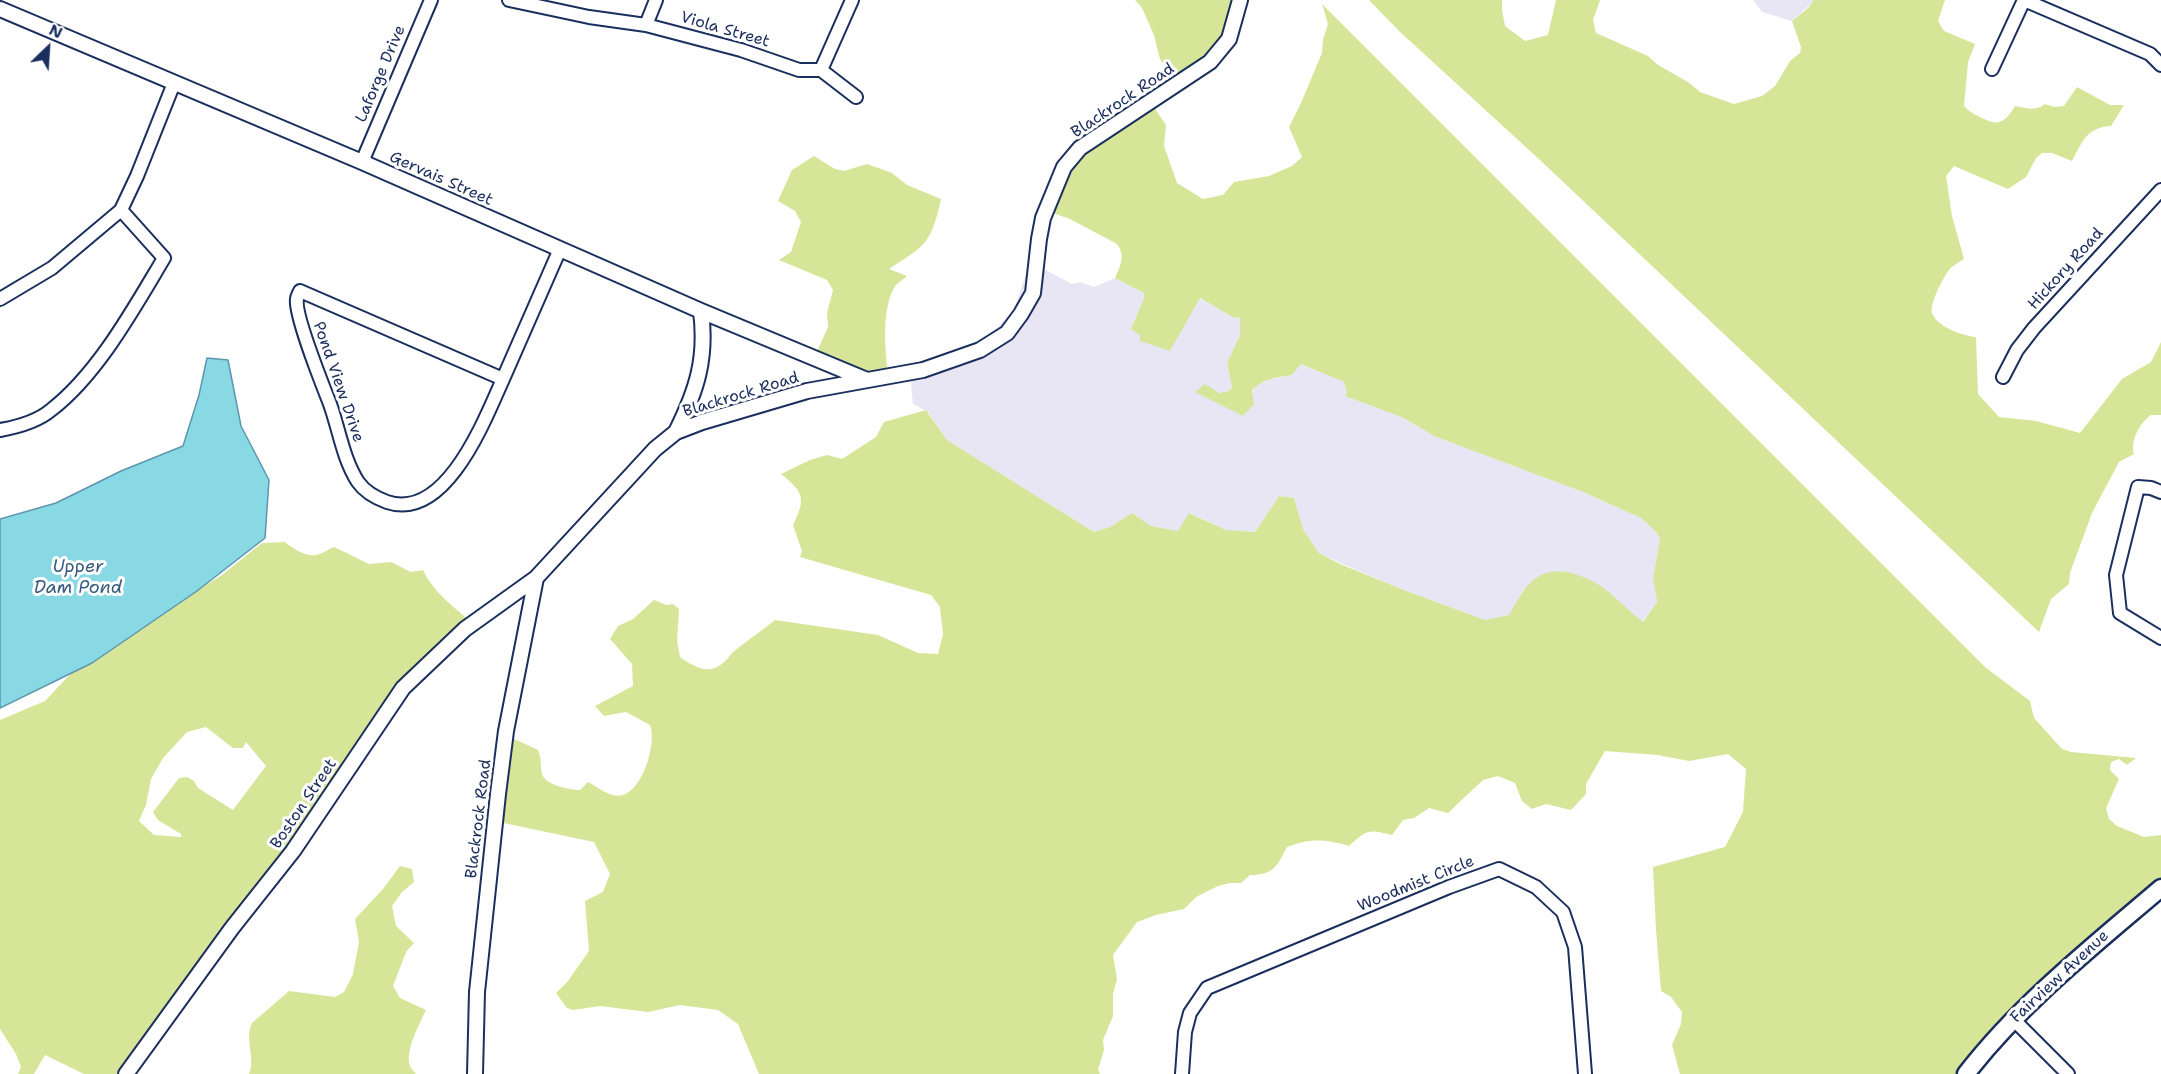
<!DOCTYPE html>
<html>
<head>
<meta charset="utf-8">
<style>
	body { margin:0 }
	#map { position:relative; width:2161px; height:1074px; overflow:hidden; background:#fff; font-family:"Shantell Sans",sans-serif }
	canvas { display:block }
	.north { position:absolute; left:18px; top:18px; width:60px; height:60px; -webkit-text-stroke:4px #fff; paint-order:stroke; rotate:25deg; font-size:16px; font-weight:700; line-height:24px; text-align:center; color:#1b2f5e }
	.north::after { content:''; display:block; margin:auto; width:21px; height:27px; background:#1b2f5e; clip-path:polygon(50% 0,100% 100%,50% 72%,0 100%) }
</style>
</head>
<body>
<div id="map">
<canvas width="2161" height="1074"></canvas>
<div class="north">N</div>
</div>
<script>
const c = document.querySelector('canvas').getContext('2d');
c.lineJoin = 'round';
function paint(path, color) { c.fillStyle = color; c.fill(path, 'evenodd'); }
function trace(path, color, width, dash) { c.strokeStyle = color; c.lineWidth = width; c.lineCap = dash ? 'butt' : 'round'; c.setLineDash(dash || []); c.stroke(path); }
function drawText(font, color, halo, rows, align = 'center') {
  c.font = font + ' "Shantell Sans",sans-serif'; c.lineWidth = 6; c.setLineDash([]); c.textBaseline = 'middle'; c.strokeStyle = halo; c.fillStyle = color; for (const [text, x, y, turn = 0] of rows) {
    c.save(); c.translate(x, y); c.rotate((+turn || 0) * Math.PI / 180); c.textAlign = isNaN(turn) ? turn : align; if (halo) c.strokeText(text, 0, 0); c.fillText(text, 0, 0); c.restore();
  }
}
const built = new Path2D(`
	M1753 0H1814V1L1792 21 1762 12Z
	M1030 262 1072 284 1080 282 1094 287 1115 278 1144 293V298L1131 329 1170 351 1199 298 1234 318 1240 317V335L1227 363 1232 387 1229 391 1219 393 1243 416 1255 386 1271 379 1292 375 1300 364 1345 382 1347 392 1345 396 1404 418 1434 436 1583 492 1641 518 1656 532 1660 539 1653 578 1657 602 1642 622 1600 586 1524 589 1510 615 1485 620 1409 592 1340 563 1319 553 1303 529 1294 498 1279 496 1255 532 1226 530 1190 513 1178 531 1151 526 1132 513 1110 527 1094 532 947 440 928 412 913 404 910 374 965 352 992 333 1014 310Z`);
const green = new Path2D(`
	M1135 0H1241L1227 41 1177 83 1160 59 1154 35 1142 8Z
	M1369 0H1502V10L1505 26 1525 41 1548 35 1556 0H1600L1593 20 1596 33 1648 56 1658 65 1688 82 1700 92 1734 104 1762 96 1775 86 1790 61 1800 53 1801 47 1792 21 1808 8 1814 0H1945L1938 21 1944 31 1975 44 1968 62 1964 106C1969 111 1973 114 1980 117 1998 127 2005 123 2015 106 2026 108 2035 112 2045 104L2054 107 2064 106 2077 87 2110 105H2124L2111 126C2087 127 2082 142 2072 161L2052 153H2042L2036 158 2026 177 2008 189 1954 166 1946 176 1952 216 1964 259C1959 262 1952 266 1949 270 1943 278 1929 305 1932 313 1937 327 1963 336 1976 337L1978 394 1999 417 2036 421 2080 433 2122 379 2151 362 2161 342V415H2151C2140 423 2130 440 2134 454L2119 462 2092 513 2070 573 2069 584 2051 599 2039 632 1540 160 1399 31Z
	M1322 4 1985 667 2030 701 2034 718 2062 749 2071 752 2136 758 2127 765 2119 759 2111 762 2110 770 2119 779 2106 808 2109 819 2117 826 2144 837 2161 835V888L1967 1074H1680L1672 1045 1681 1024 1682 1012 1671 997 1661 991 1656 930 1653 867 1725 847 1743 812 1746 769 1728 754 1689 761 1658 755 1605 751 1586 784V794L1571 810 1546 804 1532 809 1522 801 1515 783 1498 776 1483 780 1448 813 1429 808 1414 818 1403 820 1392 835C1368 829 1367 830 1349 846 1327 839 1310 838 1287 847 1277 866 1274 875 1250 875L1241 883H1230L1218 886 1196 897 1184 909 1156 915 1137 922 1113 955 1117 979 1113 994V1016L1103 1040 1104 1050 1098 1070 1100 1074H759L738 1024 718 1010 680 1005 648 1012 600 1006 573 1010 567 1008 556 993 568 981 589 951 585 901 603 892 610 874 594 842 494 821 508 736 538 750C542 760 540 765 542 774 545 785 570 790 580 790L588 782C598 787 611 799 623 795 643 789 657 743 650 725L626 712 604 716 595 706 633 686 632 664 610 639 618 626 633 619 654 600 666 605 673 604 679 609 677 641 680 657C693 666 709 676 723 663 727 660 729 656 733 652 746 641 762 631 775 620L878 635 918 653 938 654 943 634 940 607 931 595 800 557 802 551 793 525C806 499 804 492 781 474L810 460 827 455 842 459 876 437 884 422 926 410 947 440 1094 532 1110 527 1132 513 1151 526 1178 531 1189 513 1226 530 1255 532 1279 496 1294 498 1303 529 1319 553 1340 564 1409 592 1485 620 1509 615C1514 607 1518 598 1524 590 1545 562 1573 570 1599 585 1615 595 1628 611 1643 622L1657 602 1653 578 1660 539 1656 532 1641 518 1583 492 1434 436 1404 418 1345 396 1347 392 1344 382 1301 364 1292 375C1278 377 1261 379 1252 391L1254 404 1243 416 1195 392 1205 384 1219 393 1229 391 1232 387 1227 363 1240 335V317L1234 318 1200 298 1170 351 1140 341V335L1131 329 1144 298V293L1115 278C1120 266 1126 256 1117 244L1070 219 1044 210 1063 167 1151 103 1166 125 1164 146 1177 183 1203 199 1223 195 1234 182 1269 176 1292 166 1302 157 1289 127 1301 103 1322 53 1323 40 1328 24Z
	M814 156 835 169 844 171 867 164 892 173 907 185 941 199C931 244 926 245 889 269L907 276C904 279 899 282 896 285 881 306 885 350 888 374L869 379 815 356 828 327 827 313 833 290 827 280 779 260 791 252 801 222 795 211 778 201 792 170Z
	M285 542C292 548 306 557 316 555 323 554 328 549 334 547L369 564 391 562 411 572 423 570C433 592 453 606 471 622L404 686 126 1074H84L45 1055 34 1074H18L21 1067 16 1054 0 1029V720L45 701 76 668 97 653 222 575 262 543ZM206 727 233 748H243L246 742 266 766 233 810 198 788 194 781 187 777 179 778 153 812 158 820 181 834V837L154 835 139 821 146 805 151 779 163 758 187 732Z
	M400 866 412 869 414 882 402 892 392 906 396 926 414 943 406 952 393 986 400 998 426 1010C420 1023 404 1052 410 1066 411 1069 414 1071 416 1074H249C256 1058 244 1039 252 1023L289 991 335 997 344 992 353 974 359 942 355 919 383 889Z`);
const water = new Path2D(`
	M207 358 228 360 241 426 269 480 265 538 197 591 92 663 0 708V519L56 503 121 471 183 446 199 395Z`);
const minor = new Path2D(`
	M509 0 589 17 646 25 741 50 799 70H821
	M2024 0 2150 54 2161 65
	M646 25 656 0
	M1992 69 2024 0
	M821 70 852 0
	M821 70 856 97
	M362 162 431 0
	M300 291 503 379C485 419 446 522 387 502 376 498 365 492 358 482 343 459 339 429 330 404 323 386 294 314 297 299 297 296 299 294 300 291Z
	M0 299 52 268 121 210 137 176 174 83
	M2003 377 2017 350 2034 328 2161 190
	M503 379 560 249
	M0 430C17 427 37 422 51 410 98 374 134 308 164 258L121 210
	M2161 492 2151 488 2138 487 2116 575 2120 613 2161 638
	M2013 1019 2068 1074
	M1182 1074 1185 1032 1190 1013 1207 988 1449 887 1499 869 1536 887 1563 912 1575 947 1585 1074`);
const tertiary = new Path2D(`
	M0 9 362 162 701 311 867 380
	M676 432C697 390 707 358 701 311
	M126 1074 232 928 293 851 403 688 465 629 536 578
	M475 1074 477 992 498 794 506 731 536 578 655 449 676 432 702 422 807 391 923 370 980 350 1007 333 1021 314 1033 293 1039 239 1043 218 1064 167 1080 148 1210 62 1229 39 1240 0`);
const secondary = new Path2D(`
	M1966 1074C2021 1003 2093 946 2161 888`);
const streetNames = [
	["Viola Street",725,30,16],
	["Laforge Drive",381,74,-67],
	["Blackrock Road",1123,101,-34],
	["Gervais Street",441,179,24],
	["Hickory Road",2066,269,-48],
	["Pond View Drive",338,382,71],
	["Blackrock Road",741,395,-17],
	["Boston Street",304,804,-56],
	["Blackrock Road",479,819,-83],
	["Woodmist Circle",1416,884,-22],
	["Fairview Avenue",2060,977,-43]
];
const waterNames = [
	["Upper",78,567],
	["Dam Pond",78,588]
];
paint(built, '#e8e6f5');
paint(green, '#d6e598');
paint(water, '#89d9e4');
trace(water, '#5d95ae', 1.5);
trace(minor, '#1b2f5e', 16);
trace(tertiary, '#1b2f5e', 18);
trace(secondary, '#1b2f5e', 21);
trace(minor, '#fff', 12);
trace(tertiary, '#fff', 14);
trace(secondary, '#fff', 16);
drawText('16px', '#1b2f5e', '#fff', streetNames);
drawText('italic 18px', '#365a80', '#fff', waterNames);
</script>
</body>
</html>
